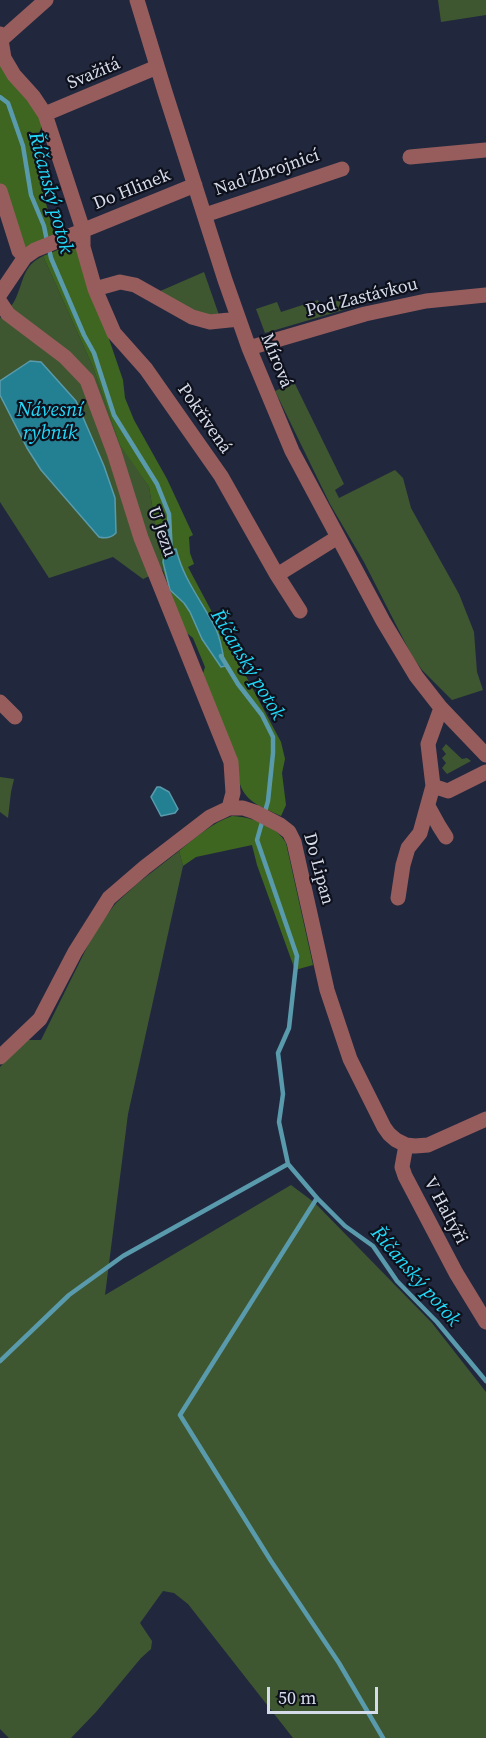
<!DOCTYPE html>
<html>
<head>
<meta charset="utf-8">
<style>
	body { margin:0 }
	#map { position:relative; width:486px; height:1738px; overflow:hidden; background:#21283e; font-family:"Source Serif 4",serif }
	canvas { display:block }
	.scale { position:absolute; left:267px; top:1687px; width:111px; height:27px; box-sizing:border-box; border:3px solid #d6dbea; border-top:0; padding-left:8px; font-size:18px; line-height:21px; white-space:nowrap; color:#d6dbea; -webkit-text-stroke:4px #0e111b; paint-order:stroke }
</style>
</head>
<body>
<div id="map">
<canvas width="486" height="1738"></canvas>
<div class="scale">50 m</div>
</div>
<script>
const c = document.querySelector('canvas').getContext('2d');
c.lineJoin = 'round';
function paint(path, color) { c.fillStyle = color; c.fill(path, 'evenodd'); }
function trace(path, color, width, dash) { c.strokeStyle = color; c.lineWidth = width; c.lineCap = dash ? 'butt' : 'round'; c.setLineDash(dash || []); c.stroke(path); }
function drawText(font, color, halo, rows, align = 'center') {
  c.font = font + ' "Source Serif 4",serif'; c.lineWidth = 4.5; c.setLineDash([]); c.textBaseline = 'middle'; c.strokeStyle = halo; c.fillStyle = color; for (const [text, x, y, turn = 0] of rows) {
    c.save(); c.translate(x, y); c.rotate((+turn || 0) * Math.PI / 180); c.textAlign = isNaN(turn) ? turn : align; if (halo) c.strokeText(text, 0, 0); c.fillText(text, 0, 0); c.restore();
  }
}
const green = new Path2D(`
	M438 0H486V15L441 22Z
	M43 256 93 367 120 444 149 487 163 570 143 579 113 557 49 578 0 502V395L27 448 41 470 99 537 115 498 104 466 76 401 30 361 0 381V318C5 314 12 306 15 300 24 282 22 266 43 256Z
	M204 272 219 315 217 317 192 312 158 292Z
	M354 296 357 306 265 333 256 309 277 302 281 312 318 300 320 306Z
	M295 384 344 484 335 490 339 498 395 470 403 478 411 508 459 594 474 632 477 672 483 690 452 700 422 670 412 656 364 562 330 504 275 391 286 386Z
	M446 744 462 759 467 758 471 761 447 774 442 768 446 763 442 758 446 754 442 749Z
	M0 777 14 779 11 792 8 818 0 812Z
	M179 851 183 866 128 1114 105 1295 291 1185 315 1203 432 1323 486 1392V1738H293L188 1604 174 1593 163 1591 140 1623 152 1641 151 1649 141 1658 96 1712 71 1738H9L0 1729V1067L12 1053 28 1040H41L96 929 116 903 138 883Z`);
const forest = new Path2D(`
	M0 34 1 40 45 114 39 135 41 167 43 192 54 234 19 251 0 191Z
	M65 247H83L114 333 109 339 123 380 125 398 134 420 167 479 193 535 189 537 190 553 194 564 188 567 281 742 285 759 282 773 286 805 281 816C264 808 243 802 239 780 238 772 238 765 236 756L202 677 205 667 193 638 183 630 163 570 149 487 120 445 93 367 43 256Z
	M232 816C251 817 276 825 286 843L313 965 295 970 257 865 252 845 196 857 183 866 179 851C195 838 212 823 232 816Z`);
const water = new Path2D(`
	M30 361 41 362 76 401 104 466 115 498 116 533C111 538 106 539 99 537L41 470 27 448 0 395V381Z
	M176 549C184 581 202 601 216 629 221 640 223 654 225 666L221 667 202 639 190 612 184 603 170 590 163 562 165 551Z
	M157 787H160L169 792 178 809 175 813 161 816 151 797Z`);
const stream = new Path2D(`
	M0 97 8 103 23 146 31 195 44 226 47 241
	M49 249 51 258 84 335 94 353 114 415 157 484 169 514 171 555
	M221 656 238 684 262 715 273 737V753L268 801 257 840 297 956 289 1028 278 1053 283 1094 279 1122 288 1164 317 1198 345 1226 373 1246 397 1281 437 1322 486 1381
	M317 1198 180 1415 271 1561 339 1663 383 1738
	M0 1361 69 1295 123 1256 288 1164`);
const minor = new Path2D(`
	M137 0 165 92 225 280 249 348 292 451 383 621 416 676 441 708 486 755
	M0 34 4 58 14 75 33 96 45 114 83 230V247L95 289 114 333 146 369 221 476 277 575
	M1 40 46 0
	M45 114 157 67
	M410 157 486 150
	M0 191 19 251 25 257
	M205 215 342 169
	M95 289 120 282 135 285 192 317 210 322 239 319
	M0 294 25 257 35 250 195 185
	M0 302 8 314 65 357 87 380 114 452 141 538 231 762 233 793 229 808
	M249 348 365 314 426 301 486 295
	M300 611 277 575 338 537
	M0 702 15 717
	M433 786 448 791 486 772
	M428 806 439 826 446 837
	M398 898 403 865 408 848 420 833 433 786 428 744 441 708
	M0 1057 40 1019 75 952 109 898 145 867 210 817 229 808H243L255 812 280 825 289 832 294 842 327 990 350 1059 384 1127 389 1134 396 1140 406 1145 415 1146 428 1145 486 1119
	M406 1145 402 1167 405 1176 456 1273 486 1322`);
const streetNames = [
	["Svažitá",94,74,-23],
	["Nad Zbrojnicí",267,173,-19],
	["Do Hlinek",132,190,-22],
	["Pod Zastávkou",362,298,-14],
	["Mírová",276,361,68],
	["Pokřivená",204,419,55],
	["U Jezu",161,532,70],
	["Do Lipan",318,869,75],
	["V Haltýři",445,1211,62]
];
const waterNames = [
	["Říčanský potok",50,193,75],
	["Návesní",50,411],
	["rybník",50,434],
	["Říčanský potok",247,665,59],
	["Říčanský potok",415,1277,49]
];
paint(green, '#3f5730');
paint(forest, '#3e6621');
paint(water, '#237f92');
trace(water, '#599bac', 1.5);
trace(stream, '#599bac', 4.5);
trace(minor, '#975d5d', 15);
drawText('18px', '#d6dbea', '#0e111b', streetNames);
drawText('italic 20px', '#22d9f9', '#0e111b', waterNames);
</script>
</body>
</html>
